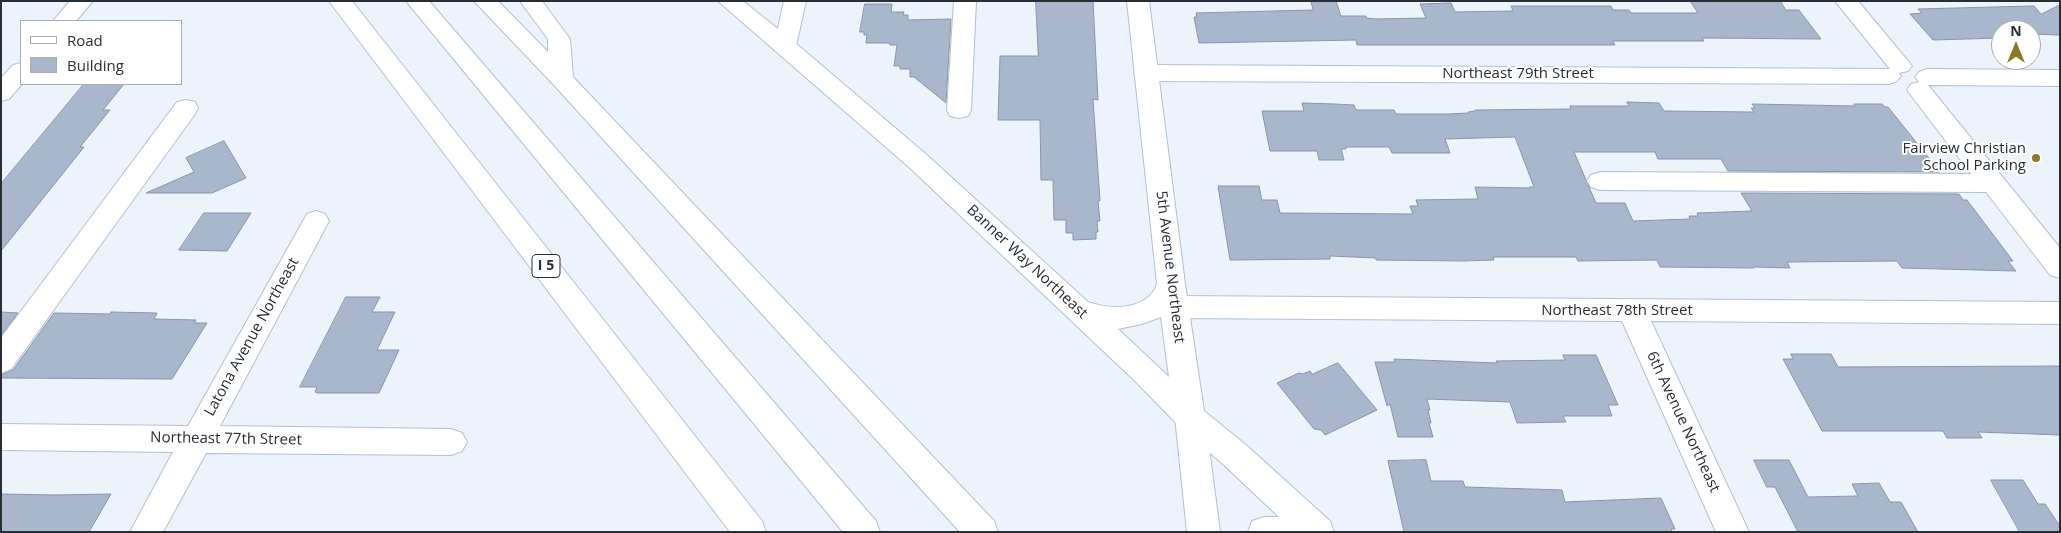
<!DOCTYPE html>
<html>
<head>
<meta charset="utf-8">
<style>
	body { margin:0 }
	#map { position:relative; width:2061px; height:533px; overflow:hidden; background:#ecf3fb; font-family:"Open Sans",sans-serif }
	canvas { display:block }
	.frame { position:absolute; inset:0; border:2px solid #282e36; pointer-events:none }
	.legend { position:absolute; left:20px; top:20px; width:162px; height:65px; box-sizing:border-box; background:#fff; border:1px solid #a9abaf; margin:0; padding:6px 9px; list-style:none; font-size:15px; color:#282e36 }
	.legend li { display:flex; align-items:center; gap:10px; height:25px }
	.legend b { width:25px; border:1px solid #a9abaf }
	.north { position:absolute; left:1991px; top:20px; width:50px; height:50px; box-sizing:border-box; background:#fff; border:1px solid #a9abaf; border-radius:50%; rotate:0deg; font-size:14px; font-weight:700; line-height:20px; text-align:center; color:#282e36 }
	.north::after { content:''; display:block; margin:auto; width:18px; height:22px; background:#8e7b21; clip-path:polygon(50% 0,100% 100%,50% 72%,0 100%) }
</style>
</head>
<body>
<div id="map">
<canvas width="2061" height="533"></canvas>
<div class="frame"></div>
<ul class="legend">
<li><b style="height:6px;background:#fff"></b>Road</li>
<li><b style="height:14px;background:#a8b7cc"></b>Building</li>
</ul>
<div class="north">N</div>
</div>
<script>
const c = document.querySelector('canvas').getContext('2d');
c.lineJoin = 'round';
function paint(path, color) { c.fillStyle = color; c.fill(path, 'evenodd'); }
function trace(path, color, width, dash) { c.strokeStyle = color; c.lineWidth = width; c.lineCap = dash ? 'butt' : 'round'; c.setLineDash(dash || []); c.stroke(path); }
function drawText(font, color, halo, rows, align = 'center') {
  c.font = font + ' "Open Sans",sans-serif'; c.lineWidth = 4; c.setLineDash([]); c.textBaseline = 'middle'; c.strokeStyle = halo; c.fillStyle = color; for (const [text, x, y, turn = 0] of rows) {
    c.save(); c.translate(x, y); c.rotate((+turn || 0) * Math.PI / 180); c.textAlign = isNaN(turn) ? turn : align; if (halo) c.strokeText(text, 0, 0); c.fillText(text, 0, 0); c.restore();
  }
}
const building = new Path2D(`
	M1036 1H1093L1098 100 1093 99 1100 201H1098L1100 221H1097L1098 232H1096V239L1073 240V233H1066V220H1054L1053 180H1041L1040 120H998L1000 56H1038Z
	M1311 1H1336L1341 16H1366V18L1376 19 1426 18 1420 4 1451 3 1455 12 1513 11 1511 6H1611L1613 10H1629L1631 13H1698L1690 1H1780L1786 10H1799L1821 39 1702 38 1704 41H1613L1615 45H1357L1356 40 1199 43 1194 17H1197L1196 13 1313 10Z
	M865 4H892L891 12H904L903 15H908V20L951 19 946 103 914 77H910V69H900V66H894L897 45H890V43H866L867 35H864V32H860Z
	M2060 5V35L2031 34V30H2001V38L1933 40 1910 14 1922 13 1918 9 2031 6H2034L2041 14Z
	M84 84H124L103 110H110L80 147H84L1 251V184Z
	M1627 102 1659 103 1664 111 1754 112 1751 108H1755L1752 104 1855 106 1854 104H1882L1885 107H1888L1940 172 1728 171 1721 159H1658L1655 152H1574L1596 203H1625L1633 221 1690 219 1689 216H1698L1697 213 1752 211 1741 193 1959 194 1963 200H1967L2013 261H2008L2016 271 1902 268 1897 261 1787 262 1790 268 1754 267V268L1660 267 1657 260 1578 261 1576 257H1493L1494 260 1463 261 1376 260V258L1330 256V259L1230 260 1218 186H1259L1262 200H1277L1280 213 1413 214 1410 206H1418L1416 200 1478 199 1475 187 1530 188 1529 187H1534L1515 137 1445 139 1450 153H1392L1389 147H1346V149H1341L1344 160H1319L1317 151H1270L1262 111H1304L1302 103 1335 104 1354 105 1356 110H1394L1396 114H1448L1469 113 1468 112 1475 111V110L1571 109 1570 106H1629Z
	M224 141 246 178 212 193H146L194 172 186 158Z
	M204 213H251L227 251 179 250Z
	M346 297H380L372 312H395L377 350H399L379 393H318L315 392 317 387H300Z
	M1 312 18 313 1 335Z
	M111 312 157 313 154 319 196 320 194 323H207L172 379 1 378V375L13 370 54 313 110 314Z
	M1791 354H1831L1838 367 2060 366V435L1978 432 1982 438H1947L1943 431H1822L1783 359H1793Z
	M1563 355H1596L1618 405H1608L1612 416H1563L1566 422 1517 423 1510 402 1427 399 1430 410H1428L1431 423H1429L1433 437H1398L1390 404 1387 406 1375 362H1395L1394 359 1497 363 1496 361 1565 360Z
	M1338 363 1377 410 1325 435 1321 430 1314 429 1277 383 1299 373 1303 374 1310 371 1312 374Z
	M1426 460 1431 481H1463L1465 487 1562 490 1565 502 1661 498 1675 529H1671L1672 532H1404L1388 461Z
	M1754 460H1789L1808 497 1858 496 1852 484 1879 483 1890 502H1901L1918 532H1798L1775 487H1767Z
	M1991 480H2023L2038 504H2045L2060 526V532H2020Z
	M1 494 54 495 111 494 89 532H1Z`);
const minor = new Path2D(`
	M70 1H93L76 21H53Z
	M784 1H806L796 46 793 51 785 53 777 51 774 46Z
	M954 1H976L971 110 968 116 959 118 950 116 947 110Z
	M1835 1H1858L1908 61 1912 66 1908 71 1899 73 1901 76 1897 81 1889 84 1146 81 1138 78 1134 73 1138 68 1146 65 1890 69Z
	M21 63 22 84 9 99 1 101V78L13 65Z
	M1927 69 2060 70V86L1928 85 2060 248V278L2050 275 1986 192 1600 190 1591 187 1587 181 1591 175 1600 172 1971 174 1907 90 1911 84 1919 82 1915 77 1919 72Z
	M186 100 195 102 198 108 195 114 11 369 1 373V338L177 102Z
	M316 211 325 214 329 221 220 426 451 429 462 433 467 442 462 451 451 455 206 453 163 532H130L173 452 1 450V424L188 426 307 214Z
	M1174 296 2060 302V324L1651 321 1749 532H1716L1622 321 1174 318 1164 315 1160 307 1164 299Z
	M1190 404 1201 408 1205 417 1220 532H1187L1175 417 1179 408Z`);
const major = new Path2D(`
	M718 1H743L793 41 928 156 1088 302C1110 310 1147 311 1157 284L1127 1H1149L1185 284 1204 411 1246 445 1330 521 1334 532H1248L1252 521 1264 517H1279L1224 465 1179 426 1135 381 910 168ZM1161 317 1169 377 1118 329 1142 324Z`);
const highway = new Path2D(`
	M329 1H352L762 521 766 532H730Z
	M406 1H429L876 521 880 532H843Z
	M474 1H498L548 52V39L520 1H542L570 39 573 77 994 521 998 532H960L553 84Z`);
const markers = [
	[2036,158,5,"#8e7b21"]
];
const shields = [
	[546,266,28]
];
const shieldNames = [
	["I 5",546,266]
];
const streetNames = [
	["Northeast 79th Street",1518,74],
	["Banner Way Northeast",1027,262,43],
	["5th Avenue Northeast",1170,267,83],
	["Northeast 78th Street",1617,311],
	["Latona Avenue Northeast",252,337,-61],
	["6th Avenue Northeast",1683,422,65],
	["Northeast 77th Street",226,439,1]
];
const poiNames = [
	["Fairview Christian",2026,149],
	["School Parking",2026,166]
];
paint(building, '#a8b7cc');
trace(building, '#8796a9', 1);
trace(minor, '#b0c0d4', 2);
trace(major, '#b0c0d4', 2);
trace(highway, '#b0c0d4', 2);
paint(minor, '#fff');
paint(major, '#fff');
paint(highway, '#fff');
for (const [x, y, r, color] of markers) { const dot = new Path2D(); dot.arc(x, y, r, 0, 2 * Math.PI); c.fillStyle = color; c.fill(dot); trace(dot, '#fff', 2); }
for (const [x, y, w] of shields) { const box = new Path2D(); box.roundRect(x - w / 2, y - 11.5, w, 23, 4); c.fillStyle = '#fff'; c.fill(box); trace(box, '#282e36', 1); }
drawText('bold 14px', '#282e36', null, shieldNames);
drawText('15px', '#282e36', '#fff', streetNames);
drawText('15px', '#282e36', '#fff', poiNames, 'right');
</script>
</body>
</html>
